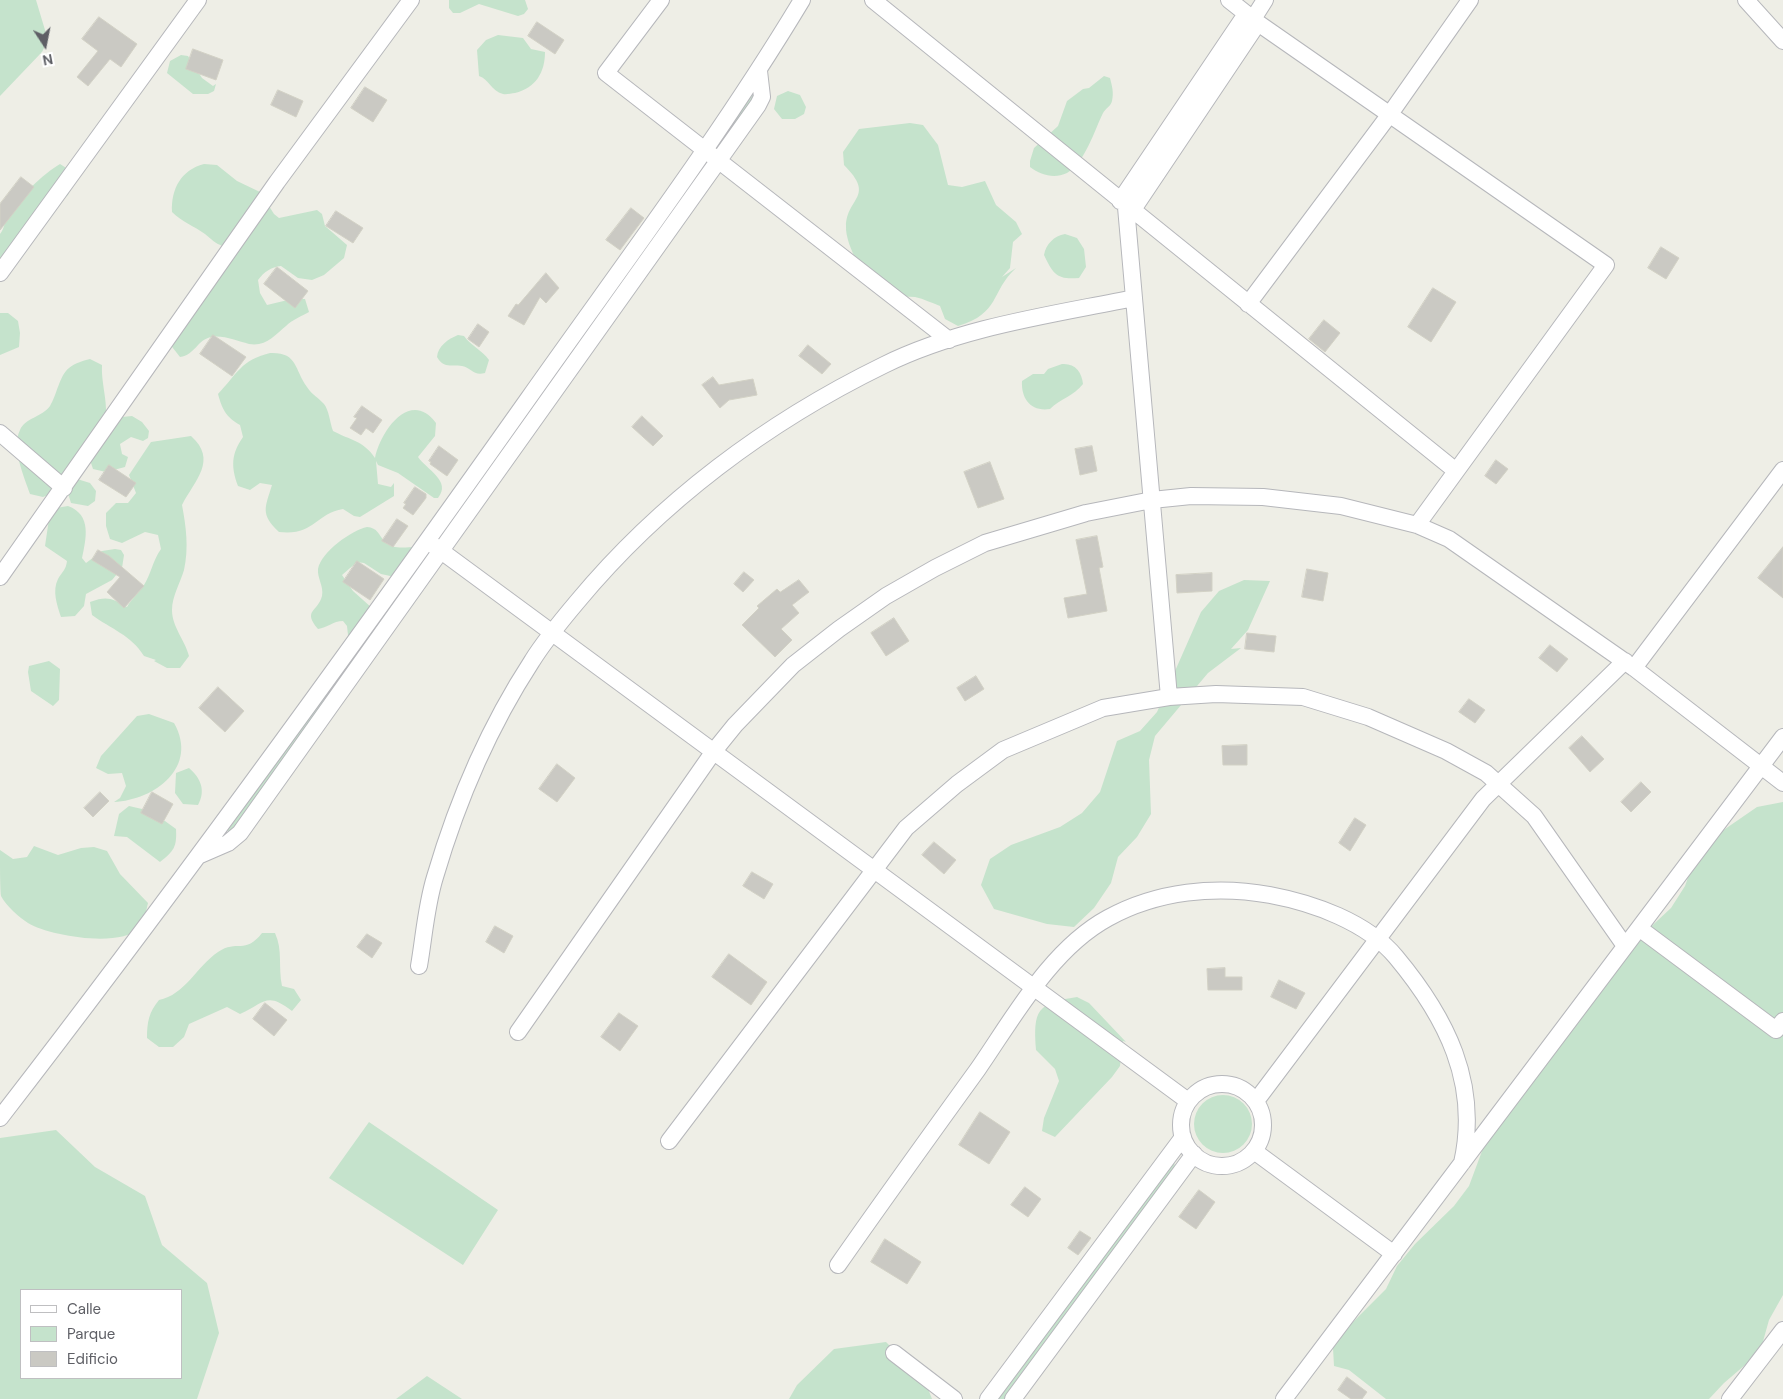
<!DOCTYPE html>
<html>
<head>
<meta charset="utf-8">
<style>
	body { margin:0 }
	#map { position:relative; width:1783px; height:1399px; overflow:hidden; background:#eeeee6; font-family:"DM Sans",sans-serif }
	canvas { display:block }
	.legend { position:absolute; left:20px; top:1289px; width:162px; height:90px; box-sizing:border-box; background:#fff; border:1px solid #bfbfc1; margin:0; padding:6px 9px; list-style:none; font-size:15px; color:#5e5f65 }
	.legend li { display:flex; align-items:center; gap:10px; height:25px }
	.legend b { width:25px; border:1px solid #bfbfc1 }
	.north { position:absolute; left:20px; top:20px; width:50px; height:50px; -webkit-text-stroke:4px #fff; paint-order:stroke; rotate:169deg; font-size:14px; font-weight:700; line-height:20px; text-align:center; color:#5e5f65 }
	.north::after { content:''; display:block; margin:auto; width:18px; height:22px; background:#5e5f65; clip-path:polygon(50% 0,100% 100%,50% 72%,0 100%) }
</style>
</head>
<body>
<div id="map">
<canvas width="1783" height="1399"></canvas>
<ul class="legend">
<li><b style="height:6px;background:#fff"></b>Calle</li>
<li><b style="height:14px;background:#c5e3cc"></b>Parque</li>
<li><b style="height:14px;background:#cac9c3"></b>Edificio</li>
</ul>
<div class="north">N</div>
</div>
<script>
const c = document.querySelector('canvas').getContext('2d');
c.lineJoin = 'round';
function paint(path, color) { c.fillStyle = color; c.fill(path, 'evenodd'); }
function trace(path, color, width, dash) { c.strokeStyle = color; c.lineWidth = width; c.lineCap = dash ? 'butt' : 'round'; c.setLineDash(dash || []); c.stroke(path); }
const green = new Path2D(`
	M0 0H36L48 40 42 52 0 96Z
	M449 0H525L528 9 524 14 518 16 479 4 460 13H453L449 8Z
	M498 35 523 38 531 49 545 52C545 72 536 88 515 93 511 93 507 95 503 94 491 91 489 79 479 76L477 50 486 40Z
	M181 55 188 56 202 78 213 86 216 84 214 91 208 94H193L167 73 170 61Z
	M1104 76 1110 78C1112 86 1114 92 1112 101 1111 106 1106 108 1103 113 1095 129 1085 163 1067 173 1054 179 1041 175 1030 167V161L1034 148 1058 126 1067 101 1083 89 1089 88Z
	M788 91 800 95 806 107 804 114 795 119H782L774 109 777 96Z
	M754 93 758 94 720 146 718 144Z
	M910 123 923 125 938 145 948 185 962 187 985 181 996 205 1016 222 1022 234 1013 242 1010 268 1002 277 1016 268C990 292 1001 313 958 326L945 319 940 306C932 303 924 299 915 297 906 296 893 298 885 294 867 284 845 246 846 226 847 197 876 197 844 165L843 152 859 129Z
	M60 164 71 171 75 177 68 195 29 221 0 270V234C5 228 4 222 7 216 16 200 44 173 60 164Z
	M204 164 217 165 237 181 260 192 274 214 279 218 317 210 322 214 325 226 347 245 344 258 324 275 312 280 298 278 281 266C271 267 264 272 258 280L260 293 267 305 292 299H305L309 312C302 316 292 320 286 326 275 335 266 347 249 344 237 341 224 335 211 337 197 340 195 355 180 357L169 343 229 248C215 244 215 242 205 234 194 226 182 222 172 212 171 189 181 170 204 164Z
	M1065 234 1077 238 1084 249 1086 267 1079 278C1057 280 1053 274 1044 255 1046 244 1054 236 1065 234Z
	M0 313H8L18 321 20 333 19 347 0 355Z
	M458 335 464 336C471 346 482 350 489 360L485 373C473 376 472 368 462 366 451 364 444 369 437 357 438 346 448 339 458 335Z
	M270 353C298 352 294 369 307 387 312 395 319 398 324 404 329 410 330 423 333 431 350 440 364 441 375 458 380 432 410 388 436 423L435 436 418 457C426 469 452 481 438 498H434L398 473 378 465 376 461 378 484 391 487 394 483V496L360 517 354 516 343 509C315 514 314 536 279 532 260 514 265 508 272 485L260 483 250 490 238 486C231 467 231 454 243 437L240 425C226 417 222 409 218 394 237 374 241 360 270 353Z
	M90 359 102 365C101 382 107 398 106 416L104 413 97 437 55 492 43 497 30 494C24 476 11 448 20 430 25 418 42 417 50 406 57 395 59 376 69 368 75 363 82 361 90 359Z
	M1062 364C1075 363 1082 372 1083 384 1074 396 1060 399 1050 409 1031 412 1021 399 1022 381L1033 374H1044L1048 369Z
	M132 416 142 422 149 431 148 438 143 441 131 437 120 444 122 454 128 457 125 467 106 472 93 469 90 460 122 417Z
	M191 436C218 460 195 480 182 505 186 526 189 548 184 570 180 583 172 597 172 610 172 627 185 640 189 656L180 668H167L154 661 156 660 144 656C131 635 111 629 92 615L90 602C107 596 112 598 127 607 132 598 139 593 144 585 151 574 153 560 161 549L158 535 145 532 122 543 110 539 106 526V513L116 503H128L136 493 129 475 151 442Z
	M77 479 90 483 96 491 95 501 88 506 71 503 67 490Z
	M68 506C92 515 86 538 82 558L86 563 102 551 115 549 121 550 124 555 122 568 112 580 86 594 84 606 75 616 61 617C57 605 52 591 58 579 62 572 66 570 67 561L45 546 49 519 56 508Z
	M367 527C378 528 378 534 385 542 393 550 406 547 416 547L395 577 381 574 364 563 357 562 342 575 353 591 372 608 421 562 423 564 233 834 228 833V830L369 632 355 636 348 635 347 626 343 621C333 621 327 628 318 629 302 610 318 612 322 596 324 586 317 578 318 569 321 552 352 530 367 527Z
	M1244 580 1270 581 1248 630 1231 649 1241 648 1208 673 1155 736 1149 760 1151 814 1137 837 1118 857 1111 883 1094 908 1074 927 1047 924 994 909 981 885 990 859 1011 845 1060 827 1082 813 1100 792 1117 741 1140 731 1157 712 1201 612 1219 591Z
	M49 661 60 669 59 700 53 706 31 691 28 672 29 666Z
	M149 714 174 723C199 767 155 800 114 802L120 798 126 786 122 773 108 774 96 768 101 756 137 716Z
	M189 768C201 778 206 791 198 805L183 804 175 793 176 773Z
	M1783 802V1295L1769 1320 1762 1345 1745 1365 1724 1383 1709 1399H1386L1349 1370 1334 1366 1333 1348 1349 1326 1386 1289 1397 1266 1415 1244 1454 1206 1469 1186 1488 1135 1614 961 1671 908 1685 886 1695 858 1712 838 1757 807Z
	M129 806 142 809 151 818 165 821 176 829C177 847 174 851 160 862L127 837 114 836 119 814Z
	M34 846 58 855 81 848 94 847 107 851 120 874 148 903C146 911 145 921 139 928 121 948 49 936 28 923 19 917 6 906 1 896 0 888 0 861 0 850L13 859 27 857Z
	M262 933H275C283 950 278 967 282 986L294 989 301 1000 292 1011C266 991 265 1003 240 1014L227 1007 189 1024 184 1037 173 1047H159L147 1038C147 1022 149 1012 159 1000 185 995 197 966 218 952 237 939 245 955 262 933Z
	M1077 997 1089 1003 1126 1042 1123 1041 1120 1066 1112 1077 1055 1137 1042 1131 1044 1118 1059 1081 1055 1069 1036 1050C1033 1010 1037 1003 1077 997Z
	M1194 1124a29 29 0 1 1 58 0a29 29 0 1 1-58 0Z
	M369 1122 498 1210 463 1265 329 1178Z
	M56 1130 95 1167 145 1196 162 1245 207 1283 219 1333 197 1399H0V1138ZM21 1290H181V1378H21Z
	M1174 1162 1175 1167 1004 1399H997Z
	M886 1342 925 1381 932 1399H789L797 1385 834 1349Z
	M427 1376 462 1399H396Z`);
const building = new Path2D(`
	M99 17 137 44 121 67 110 59 88 86 77 77 98 51 82 39Z
	M537 22 564 40 555 54 528 36Z
	M193 49 223 60 216 80 186 69Z
	M365 87 387 100 373 122 351 108Z
	M278 90 303 101 296 117 271 105Z
	M21 177 34 187 0 230V204Z
	M631 208 644 218 620 250 606 240Z
	M336 211 363 228 353 243 326 226Z
	M1661 247 1679 258 1666 279 1648 268Z
	M277 267 308 291 295 308 264 284Z
	M546 273 559 288 546 303 540 297 524 325 508 316 516 304 518 305Z
	M1433 288 1456 302 1431 342 1408 327Z
	M1324 320 1340 333 1325 352 1309 339Z
	M478 324 489 332 479 347 468 339Z
	M213 335 246 357 232 376 200 354Z
	M808 345 831 364 822 374 799 356Z
	M713 377 719 385 753 379 757 395 729 400 720 408 702 385Z
	M362 406 382 420 373 433 366 428 361 435 350 428 357 418 354 417Z
	M642 416 663 436 653 446 632 427Z
	M439 446 458 460 447 476 430 464 431 462 429 461Z
	M1092 446 1097 471 1080 475 1075 449Z
	M1496 460 1508 469 1496 484 1485 476Z
	M990 462 1004 499 978 508 964 472Z
	M109 465 136 483 126 497 99 480Z
	M415 487 426 494V498L413 515 403 508 406 504 404 503Z
	M397 519 408 526 393 547 382 541Z
	M1097 536 1103 567 1099 568 1107 611 1068 618 1064 598 1087 594 1076 540Z
	M1783 547V598L1758 578Z
	M98 550 109 556 144 586 124 608 107 592 120 577 92 560Z
	M357 561 384 579 370 600 343 582Z
	M1307 569 1328 573 1323 601 1302 597Z
	M744 572 754 580 743 592 734 584Z
	M1212 573V591L1177 593 1176 575Z
	M799 580 809 592 792 605 799 613 781 629 792 640 775 657 742 625 759 608 757 606 777 589 780 592Z
	M894 618 909 641 886 656 871 633Z
	M1247 633 1276 636 1274 652 1245 649Z
	M1550 645 1568 659 1557 672 1539 658Z
	M976 676 984 689 965 701 957 688Z
	M218 687 244 711 225 732 199 708Z
	M1469 699 1485 710 1475 723 1459 712Z
	M1582 736 1604 759 1590 772 1569 748Z
	M1247 745V765H1223L1222 746Z
	M557 764 575 778 557 802 539 789Z
	M1641 782 1651 792 1631 812 1621 802Z
	M100 792 109 801 93 817 84 808Z
	M152 792 173 804 162 824 141 813Z
	M1355 818 1366 825 1350 851 1339 843Z
	M934 842 956 860 944 874 922 855Z
	M752 872 773 884 764 899 743 886Z
	M495 926 513 936 504 953 486 942Z
	M367 934 382 943 372 958 357 947Z
	M729 954 767 982 751 1005 712 977Z
	M1225 968V977H1242V990H1208L1207 969Z
	M1279 980 1305 993 1296 1009 1271 997Z
	M265 1003 287 1020 274 1036 253 1019Z
	M619 1013 638 1026 620 1051 601 1037Z
	M980 1112 1010 1132 989 1164 959 1145Z
	M1025 1187 1041 1199 1028 1217 1011 1205Z
	M1199 1190 1215 1202 1196 1229 1179 1217Z
	M1080 1231 1091 1238 1078 1255 1068 1248Z
	M885 1239 921 1262 907 1284 871 1262Z
	M1347 1377 1367 1392 1362 1399H1351L1338 1390Z`);
const minor = new Path2D(`
	M661 0 606 73 949 340
	M873 0 1456 471
	M1229 0 1258 23 1606 265 1417 525
	M1746 0 1783 41
	M1253 19 1265 0
	M1120 201 1246 14
	M1126 207 1169 697
	M1132 211 1258 23
	M0 273 198 0
	M1248 304 1390 114 1470 0
	M0 433 64 488
	M433 545 1188 1101
	M0 577 277 182 411 0
	M1634 668 1783 470
	M198 856 228 843 240 833 758 105 762 97 759 71
	M1639 928 1776 1030 1783 1021
	M419 966C424 937 426 906 435 877 457 802 489 727 532 661 545 640 561 621 577 602 660 502 767 422 884 365 961 327 1051 315 1134 298
	M518 1032 714 751 735 725 793 665 839 629 886 596 935 568 985 543 1086 513 1152 500 1191 496 1263 497 1341 506 1417 525 1449 539 1634 668 1783 783
	M1181 1125a41 41 0 1 1 82 0a41 41 0 1 1-82 0Z
	M1256 1101 1483 799 1625 661
	M0 1118C182 883 356 642 528 399 621 267 719 138 802 0
	M669 1141 906 828 957 784 1003 750 1103 708 1169 697 1216 694 1303 697 1368 717 1446 751 1486 773 1534 816 1625 946
	M1254 1151 1394 1254
	M838 1265C884 1199 931 1134 978 1069 1014 1017 1051 949 1108 918 1157 891 1216 885 1270 895 1313 903 1367 922 1396 957 1446 1017 1480 1083 1462 1163
	M894 1353 954 1399
	M988 1399 1183 1137
	M1013 1399 1194 1154
	M1284 1399 1783 737
	M1730 1399 1783 1330`);
paint(green, '#c5e3cc');
paint(building, '#cac9c3');
trace(building, '#d2d1c5', 1);
trace(minor, '#b6b7bb', 18);
trace(minor, '#fff', 16);
</script>
</body>
</html>
